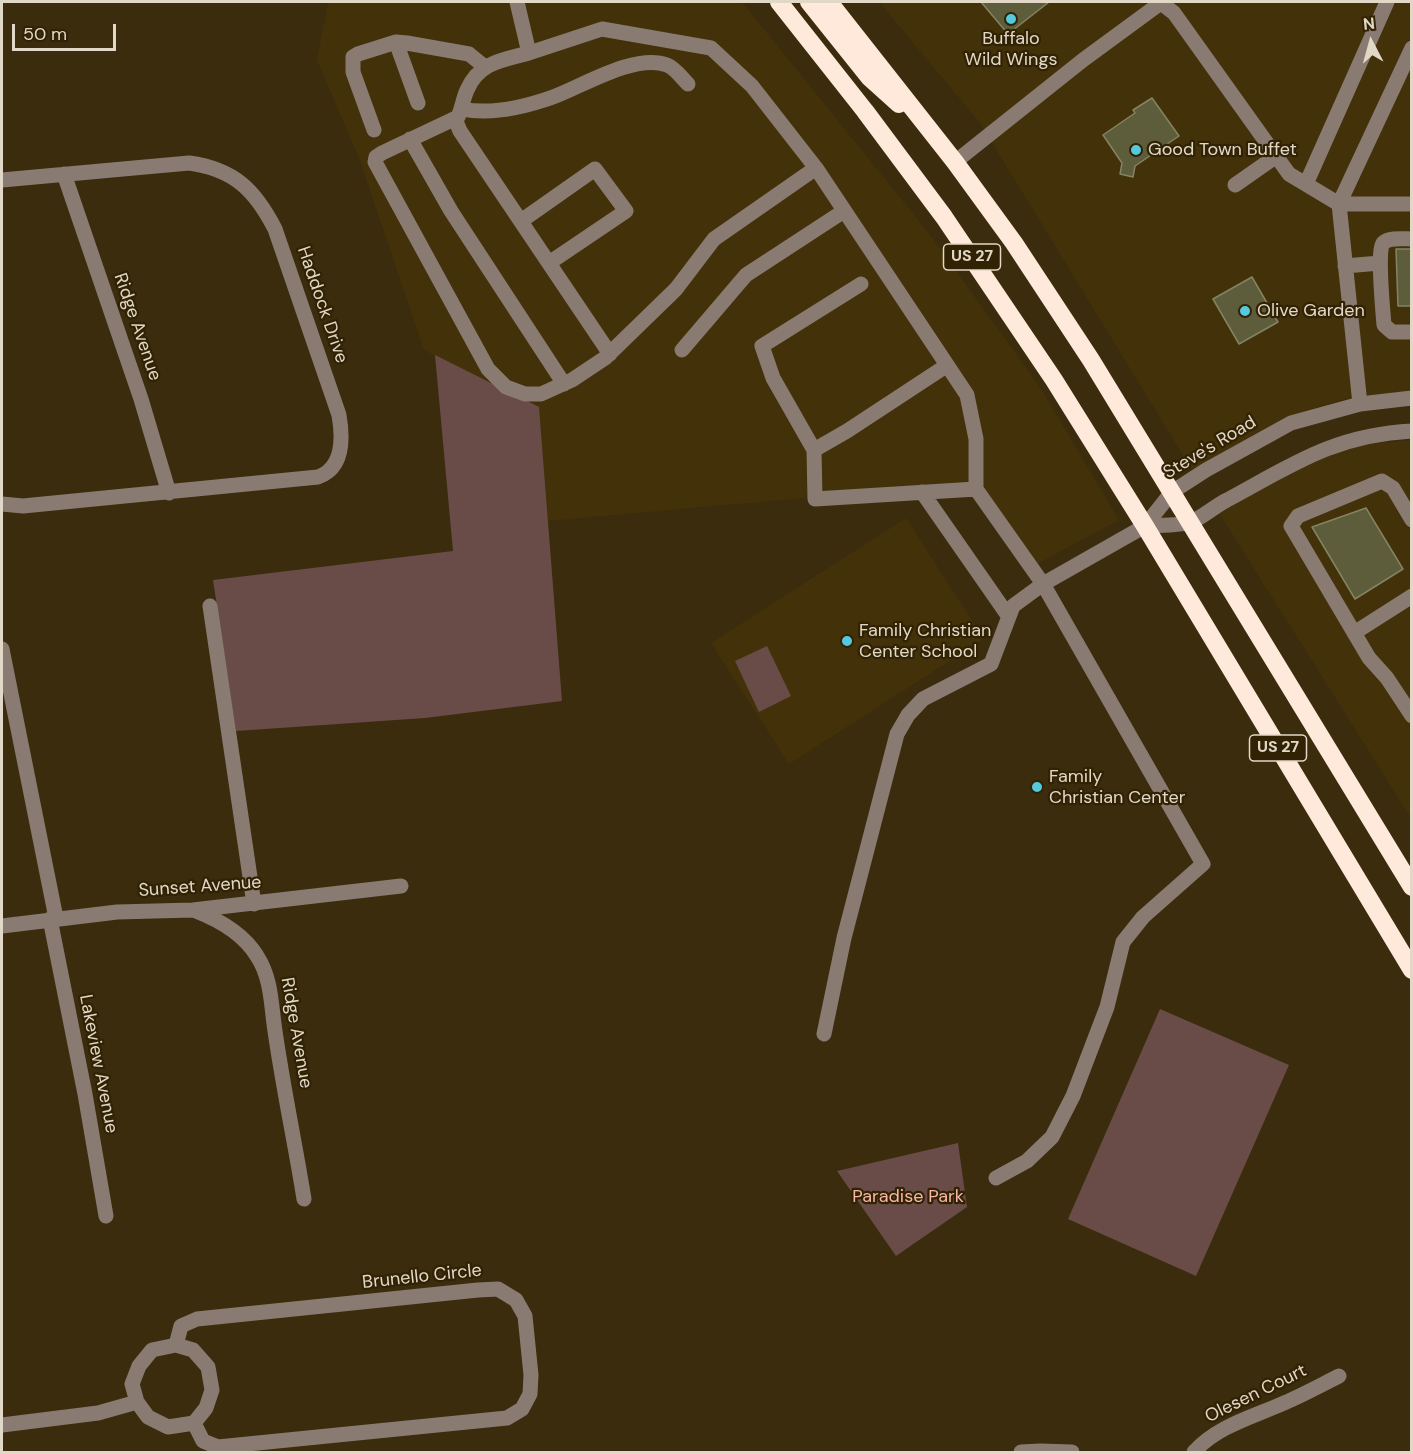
<!DOCTYPE html>
<html>
<head>
<meta charset="utf-8">
<style>
	body { margin:0 }
	#map { position:relative; width:1413px; height:1454px; overflow:hidden; background:#3a2c0d; font-family:"DM Sans",sans-serif }
	canvas { display:block }
	.frame { position:absolute; inset:0; border:3px solid #e2d8c8; pointer-events:none }
	.north { position:absolute; left:1341px; top:12px; width:60px; height:60px; -webkit-text-stroke:4px #302203; paint-order:stroke; rotate:354deg; font-size:16px; font-weight:700; line-height:24px; text-align:center; color:#e2d8c8 }
	.north::after { content:''; display:block; margin:auto; width:21px; height:27px; background:#e2d8c8; clip-path:polygon(50% 0,100% 100%,50% 72%,0 100%) }
	.scale { position:absolute; left:12px; top:24px; width:104px; height:27px; box-sizing:border-box; border:3px solid #e2d8c8; border-top:0; padding-left:8px; font-size:18px; line-height:21px; white-space:nowrap; color:#e2d8c8; -webkit-text-stroke:4px #302203; paint-order:stroke }
</style>
</head>
<body>
<div id="map">
<canvas width="1413" height="1454"></canvas>
<div class="frame"></div>
<div class="north">N</div>
<div class="scale">50 m</div>
</div>
<script>
const c = document.querySelector('canvas').getContext('2d');
c.lineJoin = 'round';
function paint(path, color) { c.fillStyle = color; c.fill(path, 'evenodd'); }
function trace(path, color, width, dash) { c.strokeStyle = color; c.lineWidth = width; c.lineCap = dash ? 'butt' : 'round'; c.setLineDash(dash || []); c.stroke(path); }
function drawText(font, color, halo, rows, align = 'center') {
  c.font = font + ' "DM Sans",sans-serif'; c.lineWidth = 4.5; c.setLineDash([]); c.textBaseline = 'middle'; c.strokeStyle = halo; c.fillStyle = color; for (const [text, x, y, turn = 0] of rows) {
    c.save(); c.translate(x, y); c.rotate((+turn || 0) * Math.PI / 180); c.textAlign = isNaN(turn) ? turn : align; if (halo) c.strokeText(text, 0, 0); c.fillText(text, 0, 0); c.restore();
  }
}
const built = new Path2D(`
	M328 2H742L928 232 1042 390 1119 520 1028 569 978 490 804 498 548 521 539 408 424 350 359 158 317 60Z
	M879 2H1411V391L1352 397 1288 416 1192 470 980 123Z
	M1411 440V818L1219 513 1300 468 1341 451 1369 444Z
	M906 518 984 639 789 764 711 643Z`);
const green = new Path2D(`
	M435 355 539 407 562 701 425 718 236 731 213 580 453 551Z
	M767 646 791 696 759 712 735 661Z
	M1160 1009 1289 1065 1196 1276 1068 1219Z
	M958 1143 967 1207 896 1256 837 1171Z`);
const building = new Path2D(`
	M981 2H1049L1008 34Z
	M1152 98 1179 136 1135 166 1133 177 1120 174 1122 163 1103 135 1135 113 1133 110Z
	M1396 249H1412V306H1398Z
	M1252 277 1278 322 1239 344 1213 299Z
	M1366 508 1403 569 1355 599 1312 527Z`);
const minor = new Path2D(`
	M517 2 529 53 602 29 711 48 752 86 816 168 967 395 976 439V489L1043 584 1203 864 1143 917 1123 942 1107 1007 1073 1096 1052 1137 1027 1161 996 1178
	M1160 2 1174 13 1289 174 1339 204H1412
	M396 42 418 103
	M529 53C503 60 479 62 467 90 463 99 462 108 458 117L382 153 376 157 375 162 488 369 506 387 525 394H541L572 380 605 358 676 289 714 239 816 168
	M462 109C492 115 525 107 553 97 583 86 635 53 667 65 675 68 682 78 688 84
	M455 119 460 131 610 354
	M374 130 353 72V57L358 54 396 42 407 43 469 54 485 67
	M410 139 451 211 564 384
	M955 162 1083 60 1162 2
	M64 174 141 399 169 493
	M2 180 189 163C234 169 255 190 275 229L339 415C343 438 344 468 318 477L23 506 2 504
	M1306 184 1387 2
	M1235 185 1275 157
	M521 221 595 169 626 211 549 263
	M1412 239C1404 239 1389 237 1383 243 1377 249 1383 313 1384 325L1392 332H1412
	M1345 266 1380 263
	M861 284 762 346 773 378 814 450 815 499 976 489
	M682 350 746 275 844 211
	M1360 404 1339 204 1412 48
	M814 450 847 431 946 366
	M922 492 1009 617
	M1412 520 1393 488 1382 481 1298 516 1291 526 1369 658 1387 678 1412 716
	M1145 526C1157 525 1180 526 1191 522 1203 517 1215 506 1227 500 1292 465 1334 435 1412 431
	M210 606 254 904
	M1354 633 1412 596
	M2 649 56 918
	M196 911C219 920 243 933 257 956 272 979 271 1006 275 1031 283 1087 295 1143 304 1199
	M50 919 85 1094 106 1216
	M2 926 117 912 193 910 401 886
	M824 1034 844 938 897 734 908 715 923 699 991 664 1013 606 1043 584 1145 526 1172 492 1206 470 1291 423 1360 404 1412 398
	M176 1345 181 1326 197 1319 478 1290 498 1289 516 1300 525 1316 531 1375 530 1394 522 1409 507 1418 218 1447 203 1441 194 1423
	M176 1345 193 1350 208 1367 212 1390 206 1408 194 1423 168 1427 148 1417 137 1402 132 1384 139 1366 152 1350Z
	M2 1425 98 1413 137 1402
	M1021 1452 1040 1451 1072 1452
	M1194 1452C1217 1426 1253 1417 1284 1403 1303 1395 1321 1385 1339 1376`);
const highway = new Path2D(`
	M779 2 865 111 944 217 1054 380 1145 526 1412 970
	M809 2 869 77 899 104
	M829 2 955 162 1014 243 1091 360 1412 887`);
const markers = [
	[1011,19,6,"#55cadf"],
	[1136,150,6,"#55cadf"],
	[1245,311,6,"#55cadf"],
	[847,641,6,"#55cadf"],
	[1037,787,6,"#55cadf"]
];
const shields = [
	[972,257,57],
	[1278,748,57]
];
const shieldNames = [
	["US 27",972,257],
	["US 27",1278,748]
];
const poiNames = [
	["Buffalo",1011,39,"center"],
	["Wild Wings",1011,60,"center"],
	["Good Town Buffet",1148,150],
	["Olive Garden",1257,311],
	["Family Christian",859,631],
	["Center School",859,652],
	["Family",1049,777],
	["Christian Center",1049,798]
];
const streetNames = [
	["Haddock Drive",322,305,71],
	["Ridge Avenue",137,327,71],
	["Steve's Road",1210,448,-31],
	["Sunset Avenue",200,887,-4],
	["Ridge Avenue",296,1033,80],
	["Lakeview Avenue",98,1064,79],
	["Brunello Circle",422,1277,-6],
	["Olesen Court",1256,1394,-26]
];
const parkNames = [
	["Paradise Park",908,1197]
];
paint(built, '#433109');
paint(green, '#694c47');
paint(building, '#5d5d3c');
trace(building, '#848462', 1.5);
trace(minor, '#897b71', 15);
trace(highway, '#fee9da', 18);
for (const [x, y, r, color] of markers) { const dot = new Path2D(); dot.arc(x, y, r, 0, 2 * Math.PI); c.fillStyle = color; c.fill(dot); trace(dot, '#302203', 2); }
for (const [x, y, w] of shields) { const box = new Path2D(); box.roundRect(x - w / 2, y - 13, w, 26, 4.5); c.fillStyle = '#302203'; c.fill(box); trace(box, '#e2d8c8', 1.5); }
drawText('bold 16px', '#e2d8c8', null, shieldNames);
drawText('18px', '#e2d8c8', '#302203', poiNames, 'left');
drawText('18px', '#e2d8c8', '#302203', streetNames);
drawText('18px', '#f9b6a9', '#302203', parkNames);
</script>
</body>
</html>
